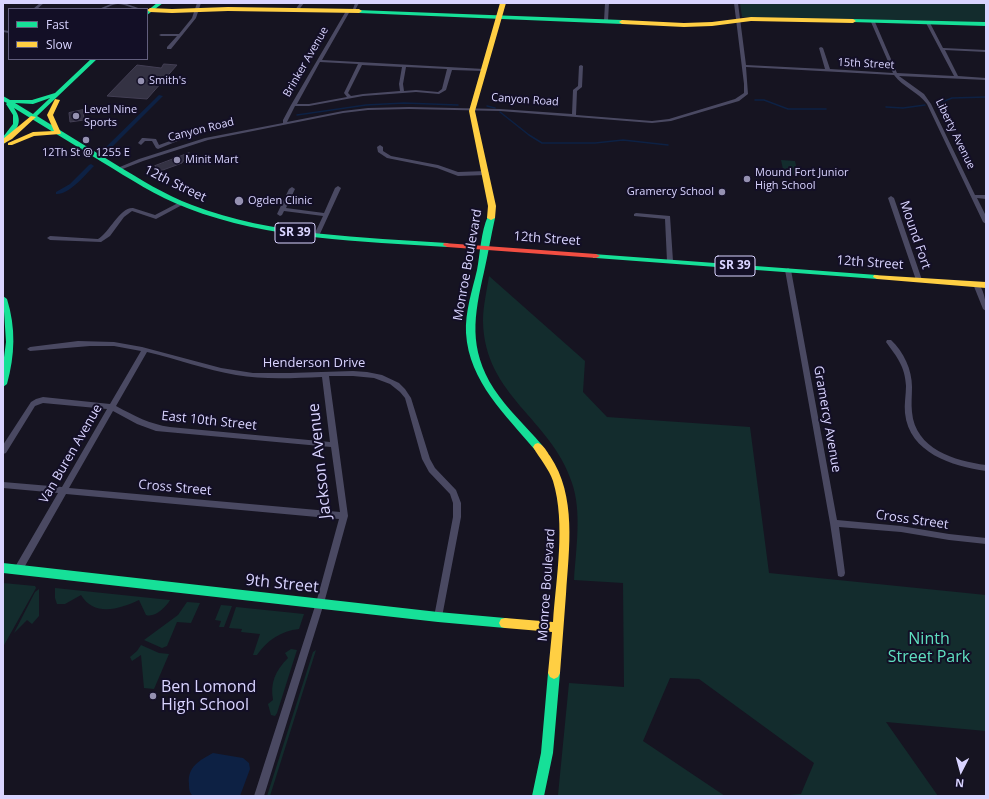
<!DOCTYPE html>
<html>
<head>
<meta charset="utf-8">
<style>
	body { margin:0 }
	#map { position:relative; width:989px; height:799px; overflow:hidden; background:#161421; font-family:"Open Sans",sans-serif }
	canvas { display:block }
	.frame { position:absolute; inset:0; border:4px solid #d9d4ff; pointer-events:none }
	.legend { position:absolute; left:8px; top:8px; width:140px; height:52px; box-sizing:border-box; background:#130f26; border:1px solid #625e7d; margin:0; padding:5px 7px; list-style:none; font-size:12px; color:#d9d4ff }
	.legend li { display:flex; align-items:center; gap:8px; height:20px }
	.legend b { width:20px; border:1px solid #625e7d }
	.north { position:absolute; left:941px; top:751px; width:40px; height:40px; -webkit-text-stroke:3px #130f26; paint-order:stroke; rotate:186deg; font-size:11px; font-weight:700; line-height:16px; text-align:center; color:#d9d4ff }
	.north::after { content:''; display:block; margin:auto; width:14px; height:18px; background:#d9d4ff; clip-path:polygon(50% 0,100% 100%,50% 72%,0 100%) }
</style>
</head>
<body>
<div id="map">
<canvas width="989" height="799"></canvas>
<div class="frame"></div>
<ul class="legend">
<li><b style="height:5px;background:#16e098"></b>Fast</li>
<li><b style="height:5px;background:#ffcf43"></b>Slow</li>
</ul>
<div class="north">N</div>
</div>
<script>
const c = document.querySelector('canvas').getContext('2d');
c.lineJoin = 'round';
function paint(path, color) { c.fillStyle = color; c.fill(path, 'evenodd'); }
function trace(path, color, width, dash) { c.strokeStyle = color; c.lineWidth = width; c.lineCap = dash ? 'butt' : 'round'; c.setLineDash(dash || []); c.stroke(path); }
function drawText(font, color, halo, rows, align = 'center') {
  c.font = font + ' "Open Sans",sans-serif'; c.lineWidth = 4; c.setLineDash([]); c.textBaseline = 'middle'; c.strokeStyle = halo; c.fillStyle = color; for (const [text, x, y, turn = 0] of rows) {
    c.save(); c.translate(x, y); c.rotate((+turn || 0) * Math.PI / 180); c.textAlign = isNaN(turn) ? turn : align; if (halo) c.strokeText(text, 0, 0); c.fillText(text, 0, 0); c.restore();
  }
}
const green = new Path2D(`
	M740 3H986V22L742 17Z
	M781 160 795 161 798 175 784 174Z
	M489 276 585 361 583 392 607 417 750 427 769 573 986 595V731L886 722 938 796H779L801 794 814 763 699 679 670 678 643 741 725 796 558 795 569 683 624 687 623 583 574 580C576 549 582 512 572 483 552 419 484 396 483 321 483 306 487 290 489 276Z
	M3 583 35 586 36 588 3 647Z
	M55 588 170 600C166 607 155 618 146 615L139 600C120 609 94 617 81 595L65 604H57L55 598Z
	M39 589V616L32 624 27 620 14 633 35 592Z
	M187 602 200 603 191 623 177 622 167 646 162 648 144 640 178 615Z
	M221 605 232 606 224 627H219L221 621 215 620Z
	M236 607 304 614 299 629C281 631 267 640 257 655H253L260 634 241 632 242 629 229 628Z
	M141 645 159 653 169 654 154 689 144 688 141 655 132 661 130 657 137 651Z
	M291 649 297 650 296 653 277 713 275 716 271 715 268 704 273 700C270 683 275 671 288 658L285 653Z
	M316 650 270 796H267L313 652Z`);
const water = new Path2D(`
	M213 753 243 758 249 763 250 769 240 796H193C189 792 189 789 189 784 187 767 200 760 213 753Z`);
const stream = new Path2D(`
	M755 100H764L788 109H826
	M937 104 952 98 986 97
	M487 106 495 108
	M886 107 903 108 925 105
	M500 112 529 135 542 143H595L623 140 668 145
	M297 115 366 105 404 103 458 105`);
const canal = new Path2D(`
	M159 95 163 96 109 150H105V148Z
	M91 164 94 166 93 167C84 176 69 195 56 194V192L70 184 89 165Z`);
const building = new Path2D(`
	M164 64 177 65 147 99 107 96 137 65 161 68Z
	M83 110 84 120 70 122 69 113Z
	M189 153 182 163 174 166 160 171 155 166Z`);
const street = new Path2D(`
	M40 3H44L37 9H33Z
	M113 3H124L141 9C133 9 124 4 118 4 112 4 107 9 99 9Z
	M197 3H201L196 18 171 49H167V47L177 36H161L159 35 161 34H179L192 18Z
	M300 3H304L298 11H296L295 10Z
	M355 3H359L354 12H352Z
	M605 3H609L608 21 606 22 604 21Z
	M734 3H738L746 65 825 69 819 48 821 47 823 48 830 69 893 73 871 22 873 21 875 22 897 73 954 76 926 23 927 22 930 23 943 48 986 50V52L945 50 958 76 986 78V80L899 76 924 94 931 104 975 195H986V199L977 198 986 216V224L983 222 927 104C918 92 903 87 894 75L746 67 748 94 739 101 671 121 652 123 500 111 409 109 368 110 343 113 208 140 143 161 120 170H116L115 169 139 159 205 138 283 123V120L291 105 346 11 348 10 350 11 322 60 484 69 486 70 484 71 452 70 446 90 439 94 416 92 363 96 309 106H295L287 122 343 111 368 108 409 107 500 109 572 114 573 90 578 86 579 66 581 65 583 66 582 87 577 91 576 115 652 121 669 119 735 99 744 93V84ZM320 62 358 64 344 93 347 97 309 104H297ZM362 65 402 67 399 84 400 91 363 94 351 96 348 93ZM406 67 447 69 442 89 438 92 416 90 404 91 403 84Z
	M3 30 9 31V33L3 32Z
	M181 137 185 138 158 149 156 148 152 141H145L141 145 138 143 142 138H144L156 139 159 145Z
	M380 145 383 147V151L391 156 438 165 458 172 486 171 489 173 486 175 458 176 437 168 387 158 378 152 377 147Z
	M338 186 341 188 319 236 317 237 314 235 323 216 284 211 282 215 280 216 277 214 289 189 292 187 295 189 286 208 324 213 335 188Z
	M891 196 894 198 922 280 921 281 919 282 916 280 888 198Z
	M180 202 183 204 182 205 156 219 132 211 124 217 110 236 101 242 50 240 47 238 50 236 98 239C109 233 120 207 133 208L155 215Z
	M636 213 670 216 673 261 672 262 670 263 667 261 665 219 634 216V214Z
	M788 268 791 270 837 520 901 526 949 534 986 538V544L949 540 901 532 839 527 845 573 844 576 841 577 838 576 830 523 785 270Z
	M976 282C984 287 986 302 986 311L983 309 973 284Z
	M887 340H891C904 352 912 370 912 387 912 395 911 404 912 412 915 449 955 461 986 465V471C952 466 909 453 905 413 904 404 906 395 906 386 905 366 897 357 886 342Z
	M78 341 114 342 142 347 221 368 253 373H290L353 371 367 372 382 375 399 383 405 389 411 398 430 459 435 468 456 490 461 503V517L442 617 441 620 438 621 435 620 434 617 453 517V503L450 494 429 472 422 459 405 398 400 392 390 384 374 378 353 376H329L348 516 324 603 264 796H254L316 603 339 519 66 494 21 573 18 574 15 573 14 570 15 567 58 493 3 488V482L62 487 107 409 43 403 35 406 6 453 3 454V445L31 402 36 399 43 397 110 404 141 351 114 346H90L30 351 27 349 30 347ZM147 352C177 359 206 370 236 375 264 380 294 378 322 377L330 442 170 427C149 424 135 416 116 406ZM113 411 137 424 156 431 331 447 340 512 69 488Z`);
const fast = new Path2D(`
	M157 3H163L147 15V11Z
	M357 10 622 20 625 22 622 24 359 13 357 12Z
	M853 19 986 22V26L851 22V20Z
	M91 59H97L37 116C63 132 89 148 115 164 140 179 165 195 192 205 273 236 362 237 447 243L451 245 447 247C361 241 269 240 187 208 156 196 130 179 102 162 73 144 43 126 14 108 25 124 15 130 5 143L3 144V137L13 124V115L6 104 7 103 3 101V96L10 100H32L55 93ZM50 98 33 114 15 103 33 104Z
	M488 216H494L495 218C491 236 488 254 484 272 474 316 468 348 494 389 507 409 526 426 541 444L543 447 541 450H535C506 415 469 382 466 333 465 312 472 291 477 270 480 254 481 231 488 216Z
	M593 254 877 275 881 277 877 279 596 258H593Z
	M3 296 7 299C16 328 15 355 7 384L3 387V365L6 342Z
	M3 563 438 612 505 618 509 619 511 623 509 627 505 628 438 622 3 573Z
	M554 667 558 669 560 673 553 753 544 796H532L541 753 548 673 550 669Z`);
const slow = new Path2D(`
	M500 3H506L475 111 496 206 495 218 491 220 487 218 488 206 469 111Z
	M228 7 359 9 362 11 359 13 228 11 172 13 150 12 147 10 150 8 172 9Z
	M751 17 853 19 856 21 853 23 751 21 712 26 684 27 622 24 619 22 622 20 684 23 712 22Z
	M55 99 60 100 53 115 61 133 60 134 34 136 12 145H8V143L33 132 54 131 47 115Z
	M31 116 36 117 12 139 3 144V139Z
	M874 275 986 282V288L877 279 873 277Z
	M538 443C544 445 547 452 550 456 577 496 569 549 566 594 564 620 562 647 560 673L558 677 554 679 550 677 548 673 552 632 505 628 501 627 499 623 501 619 505 618 553 622C556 578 566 524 553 481 549 469 540 459 533 447L535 444Z`);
const jam = new Path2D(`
	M444 243 596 254 600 256 596 258 447 247 443 245Z`);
const markers = [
	[141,81,4,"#9591b1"],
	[76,116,4,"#9591b1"],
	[86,140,4,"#9591b1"],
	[177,160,4,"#9591b1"],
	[747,179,4,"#9591b1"],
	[722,192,4,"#9591b1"],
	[239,201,5,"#9591b1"],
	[153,696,4,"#9591b1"]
];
const farStreetnames = [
	["Brinker Avenue",306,62,-60],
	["15th Street",866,64,3],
	["Canyon Road",525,100,4],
	["Canyon Road",201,130,-14],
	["Liberty Avenue",955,134,64]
];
const farPoinames = [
	["Smith's",149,81],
	["Level Nine",84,110],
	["Sports",84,123],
	["12Th St @ 1255 E",86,153,"center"],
	["Minit Mart",185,160],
	["Mound Fort Junior",755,173],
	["High School",755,186],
	["Gramercy School",714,192,"right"],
	["Ogden Clinic",248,201]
];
const shields = [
	[295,233,40],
	[735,266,40]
];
const shieldNames = [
	["SR 39",295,233],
	["SR 39",735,266]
];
const streetNames = [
	["12th Street",175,184,26],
	["Mound Fort",915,235,71],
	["12th Street",547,239,4],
	["12th Street",870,263,4],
	["Monroe Boulevard",468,265,-80],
	["Henderson Drive",314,363],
	["Gramercy Avenue",827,419,80],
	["East 10th Street",209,421,6],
	["Van Buren Avenue",71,454,-60],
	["Cross Street",175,488,5],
	["Cross Street",912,520,8],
	["Monroe Boulevard",547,585,-86]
];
const nearStreetnames = [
	["Jackson Avenue",320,461,-96],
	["9th Street",282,584,6]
];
const nearParknames = [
	["Ninth",929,639],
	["Street Park",929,657]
];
const nearPoinames = [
	["Ben Lomond",161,687],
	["High School",161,705]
];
paint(green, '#132c2d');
paint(water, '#0d2144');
trace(stream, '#0d2144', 1.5);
paint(canal, '#0d2144');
paint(building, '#343243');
trace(building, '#433f54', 1);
paint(street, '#4a4962');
paint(fast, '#16e098');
paint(slow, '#ffcf43');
paint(jam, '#f24e42');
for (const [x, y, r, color] of markers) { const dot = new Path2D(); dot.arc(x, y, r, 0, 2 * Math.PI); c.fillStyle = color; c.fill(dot); trace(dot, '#130f26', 1.5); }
drawText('11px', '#d9d4ff', '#130f26', farStreetnames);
drawText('11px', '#d9d4ff', '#130f26', farPoinames, 'left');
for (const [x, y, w] of shields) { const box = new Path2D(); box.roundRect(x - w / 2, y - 10, w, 20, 3); c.fillStyle = '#130f26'; c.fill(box); trace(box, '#d9d4ff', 1); }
drawText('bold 12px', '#d9d4ff', null, shieldNames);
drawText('13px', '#d9d4ff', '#130f26', streetNames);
drawText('16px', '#d9d4ff', '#130f26', nearStreetnames);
drawText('16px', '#5fe0c0', '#130f26', nearParknames);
drawText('16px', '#d9d4ff', '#130f26', nearPoinames, 'left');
</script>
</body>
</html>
